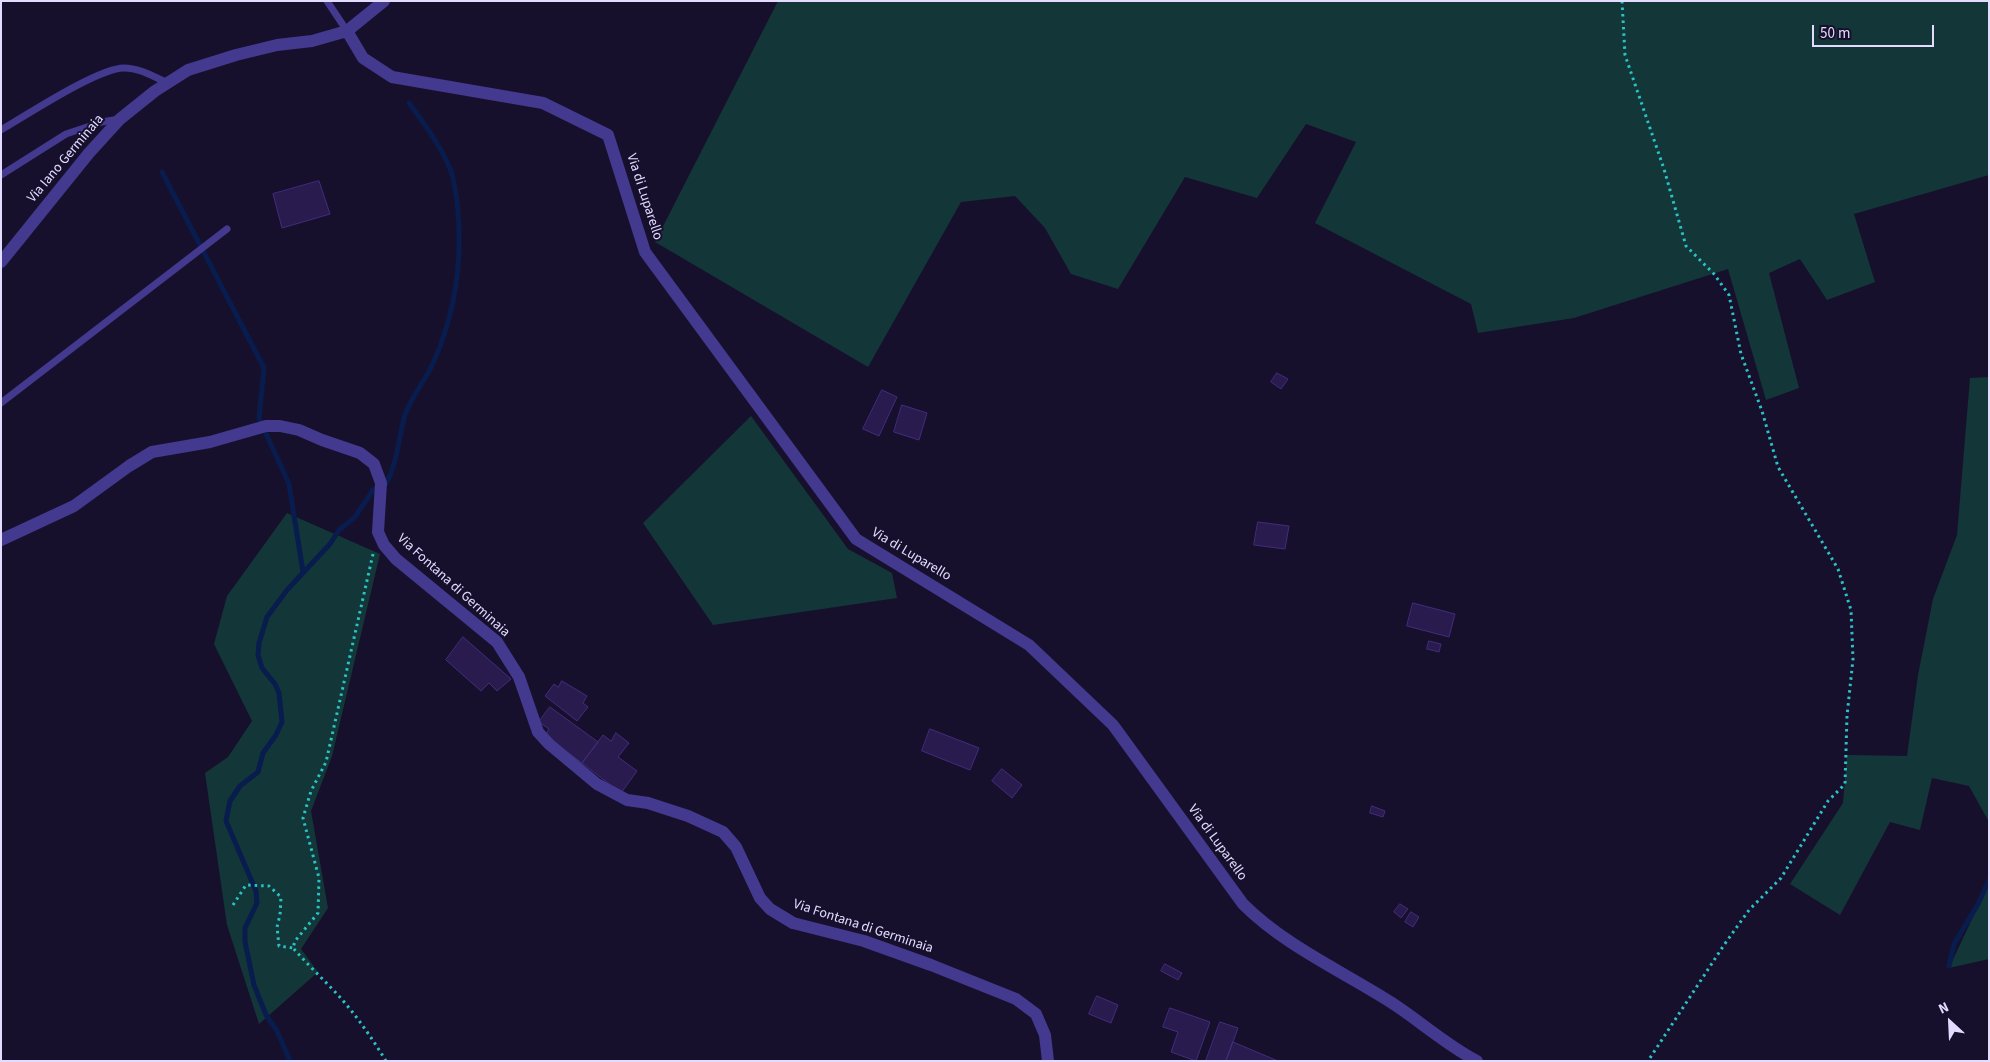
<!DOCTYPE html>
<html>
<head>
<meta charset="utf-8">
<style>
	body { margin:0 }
	#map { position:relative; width:1990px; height:1062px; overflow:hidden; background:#17102d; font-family:"Source Sans 3",sans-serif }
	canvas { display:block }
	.frame { position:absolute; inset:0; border:2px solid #e3dcff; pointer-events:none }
	.north { position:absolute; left:1925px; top:997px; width:50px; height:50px; -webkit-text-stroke:4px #17102d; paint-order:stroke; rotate:335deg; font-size:14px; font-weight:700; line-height:20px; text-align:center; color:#e3dcff }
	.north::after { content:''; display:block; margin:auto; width:18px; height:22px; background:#e3dcff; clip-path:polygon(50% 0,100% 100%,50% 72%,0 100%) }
	.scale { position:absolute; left:1812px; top:25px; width:122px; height:22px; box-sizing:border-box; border:2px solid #e3dcff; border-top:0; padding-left:6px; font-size:15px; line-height:18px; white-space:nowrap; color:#e3dcff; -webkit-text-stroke:4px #17102d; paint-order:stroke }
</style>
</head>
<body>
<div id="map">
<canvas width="1990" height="1062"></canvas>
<div class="frame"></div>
<div class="north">N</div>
<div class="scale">50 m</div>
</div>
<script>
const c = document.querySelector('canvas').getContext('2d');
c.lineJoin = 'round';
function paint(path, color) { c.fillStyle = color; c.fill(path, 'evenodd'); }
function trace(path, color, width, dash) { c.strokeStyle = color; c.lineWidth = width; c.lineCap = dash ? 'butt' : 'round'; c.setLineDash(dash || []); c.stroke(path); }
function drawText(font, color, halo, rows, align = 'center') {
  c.font = font + ' "Source Sans 3",sans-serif'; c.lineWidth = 4; c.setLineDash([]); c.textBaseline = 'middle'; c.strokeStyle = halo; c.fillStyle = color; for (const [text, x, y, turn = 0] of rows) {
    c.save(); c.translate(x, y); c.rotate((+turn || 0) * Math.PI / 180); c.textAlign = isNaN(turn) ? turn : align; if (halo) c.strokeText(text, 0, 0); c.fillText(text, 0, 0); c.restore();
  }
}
const green = new Path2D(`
	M778 1H1989V175L1854 214 1875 282 1827 300 1800 259 1769 273 1799 388 1766 400 1728 269 1574 318 1478 333 1471 304 1315 223 1356 142 1306 124 1257 198 1185 177 1118 289 1071 274 1045 228 1015 196 961 202 868 367 655 242Z
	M1989 377V822L1969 786 1932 778 1920 830 1890 822 1840 915 1790 884 1843 803 1847 755 1907 756 1918 675 1933 599 1957 535 1970 378Z
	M751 416 848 549 892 573 897 598 713 625 643 523Z
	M287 513 380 554 332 756 311 811 328 908 301 949 318 972 259 1024 227 925 205 773 228 757 252 721 214 644 227 596Z
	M1989 883V959L1949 968Z`);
const stream = new Path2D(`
	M162 172 264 368 259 418 289 484 303 572
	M1949 966 1954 944 1978 904 1989 880
	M290 1061 277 1031 266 1015 254 985 245 942V928L257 903 256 891 226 821 230 801 240 786 258 772 263 753 276 735 282 722 279 693 275 684 262 668 258 655 259 643 267 617 287 590 330 544 339 530 355 517 373 490 386 484C398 462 398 438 405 415 412 395 426 380 434 361 456 311 463 255 457 201 455 189 454 175 448 164 438 142 423 122 409 103`);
const building = new Path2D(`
	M319 181 330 214 282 228 273 194Z
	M1277 373 1288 379 1281 389 1271 382Z
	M882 390 897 397 879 436 863 429Z
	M902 405 927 413 919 440 894 432Z
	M1258 522 1289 526 1285 549 1254 545Z
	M1413 603 1455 614 1449 637 1407 626Z
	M463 637 511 679 497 691 489 683 481 691 446 660Z
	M1429 641 1441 644 1439 652 1427 649Z
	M562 681 587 696 583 703 588 707 577 721 545 696 554 684 558 687Z
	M550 707 598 742 582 763 545 736 549 729 539 722Z
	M930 729 979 748 970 770 922 751Z
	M616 733 629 743 618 757 637 771 621 793 582 763 603 735 611 741Z
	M1002 769 1022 785 1012 798 992 781Z
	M1372 806 1385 811 1383 817 1370 813Z
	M1400 904 1408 909 1401 918 1394 912Z
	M1411 912 1419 917 1413 927 1405 922Z
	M1165 964 1182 973 1178 980 1161 971Z
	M1097 996 1118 1005 1111 1023 1089 1014Z
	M1170 1008 1210 1022 1196 1061 1171 1052 1178 1032 1163 1027Z
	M1220 1022 1238 1028 1226 1061H1206Z
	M1233 1042 1278 1061H1226Z`);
const path = new Path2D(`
	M1622 1 1625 55 1664 169 1686 246 1714 274 1729 295 1741 354 1762 411 1778 467 1838 569 1851 610 1853 659 1847 716 1845 784 1828 801 1781 878 1749 910 1724 945 1648 1061
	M373 554 326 762 311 791 303 818 319 878 318 913 295 941 293 948C307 964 323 979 338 995 356 1015 372 1038 386 1061
	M233 905 246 885 269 886 281 897 280 915 277 927 279 946 293 948`);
const service = new Path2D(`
	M327 1 347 31
	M1 130C27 115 98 68 124 68 140 68 154 77 168 83
	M1 175 66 134 102 122 119 119
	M1 403 227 229`);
const minor = new Path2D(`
	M347 31 363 58 392 77 543 103 608 135 645 252 856 539 1029 645 1113 725 1243 904C1285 946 1342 971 1392 1003 1420 1021 1446 1045 1477 1061
	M1 262 89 153 120 119 155 91 188 70 236 55 277 45 312 41 347 31 384 1
	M1 540 74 506 129 466 152 452 210 442 266 426H280L299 430 322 440 360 453 374 464 381 483 378 532 384 545 396 559 497 642 519 677 538 732 549 744 597 784 627 800 648 803 688 816 723 832 736 847 760 898 770 909 793 923 864 941 931 965 1016 999 1036 1014 1045 1035 1048 1061`);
const streetNames = [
	["Via Iano Germinaia",66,159,-50],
	["Via di Luparello",644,197,72],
	["Via di Luparello",911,555,31],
	["Via Fontana di Germinaia",453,586,42],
	["Via di Luparello",1217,843,54],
	["Via Fontana di Germinaia",863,927,18]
];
paint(green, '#133638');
trace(stream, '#081c4e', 5);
paint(building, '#2a1b4f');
trace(building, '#422c7d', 1);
trace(path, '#2ac3c5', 3, [2.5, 4]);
trace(service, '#43398f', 7);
trace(minor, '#43398f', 12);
drawText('14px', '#e3dcff', '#17102d', streetNames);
</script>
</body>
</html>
